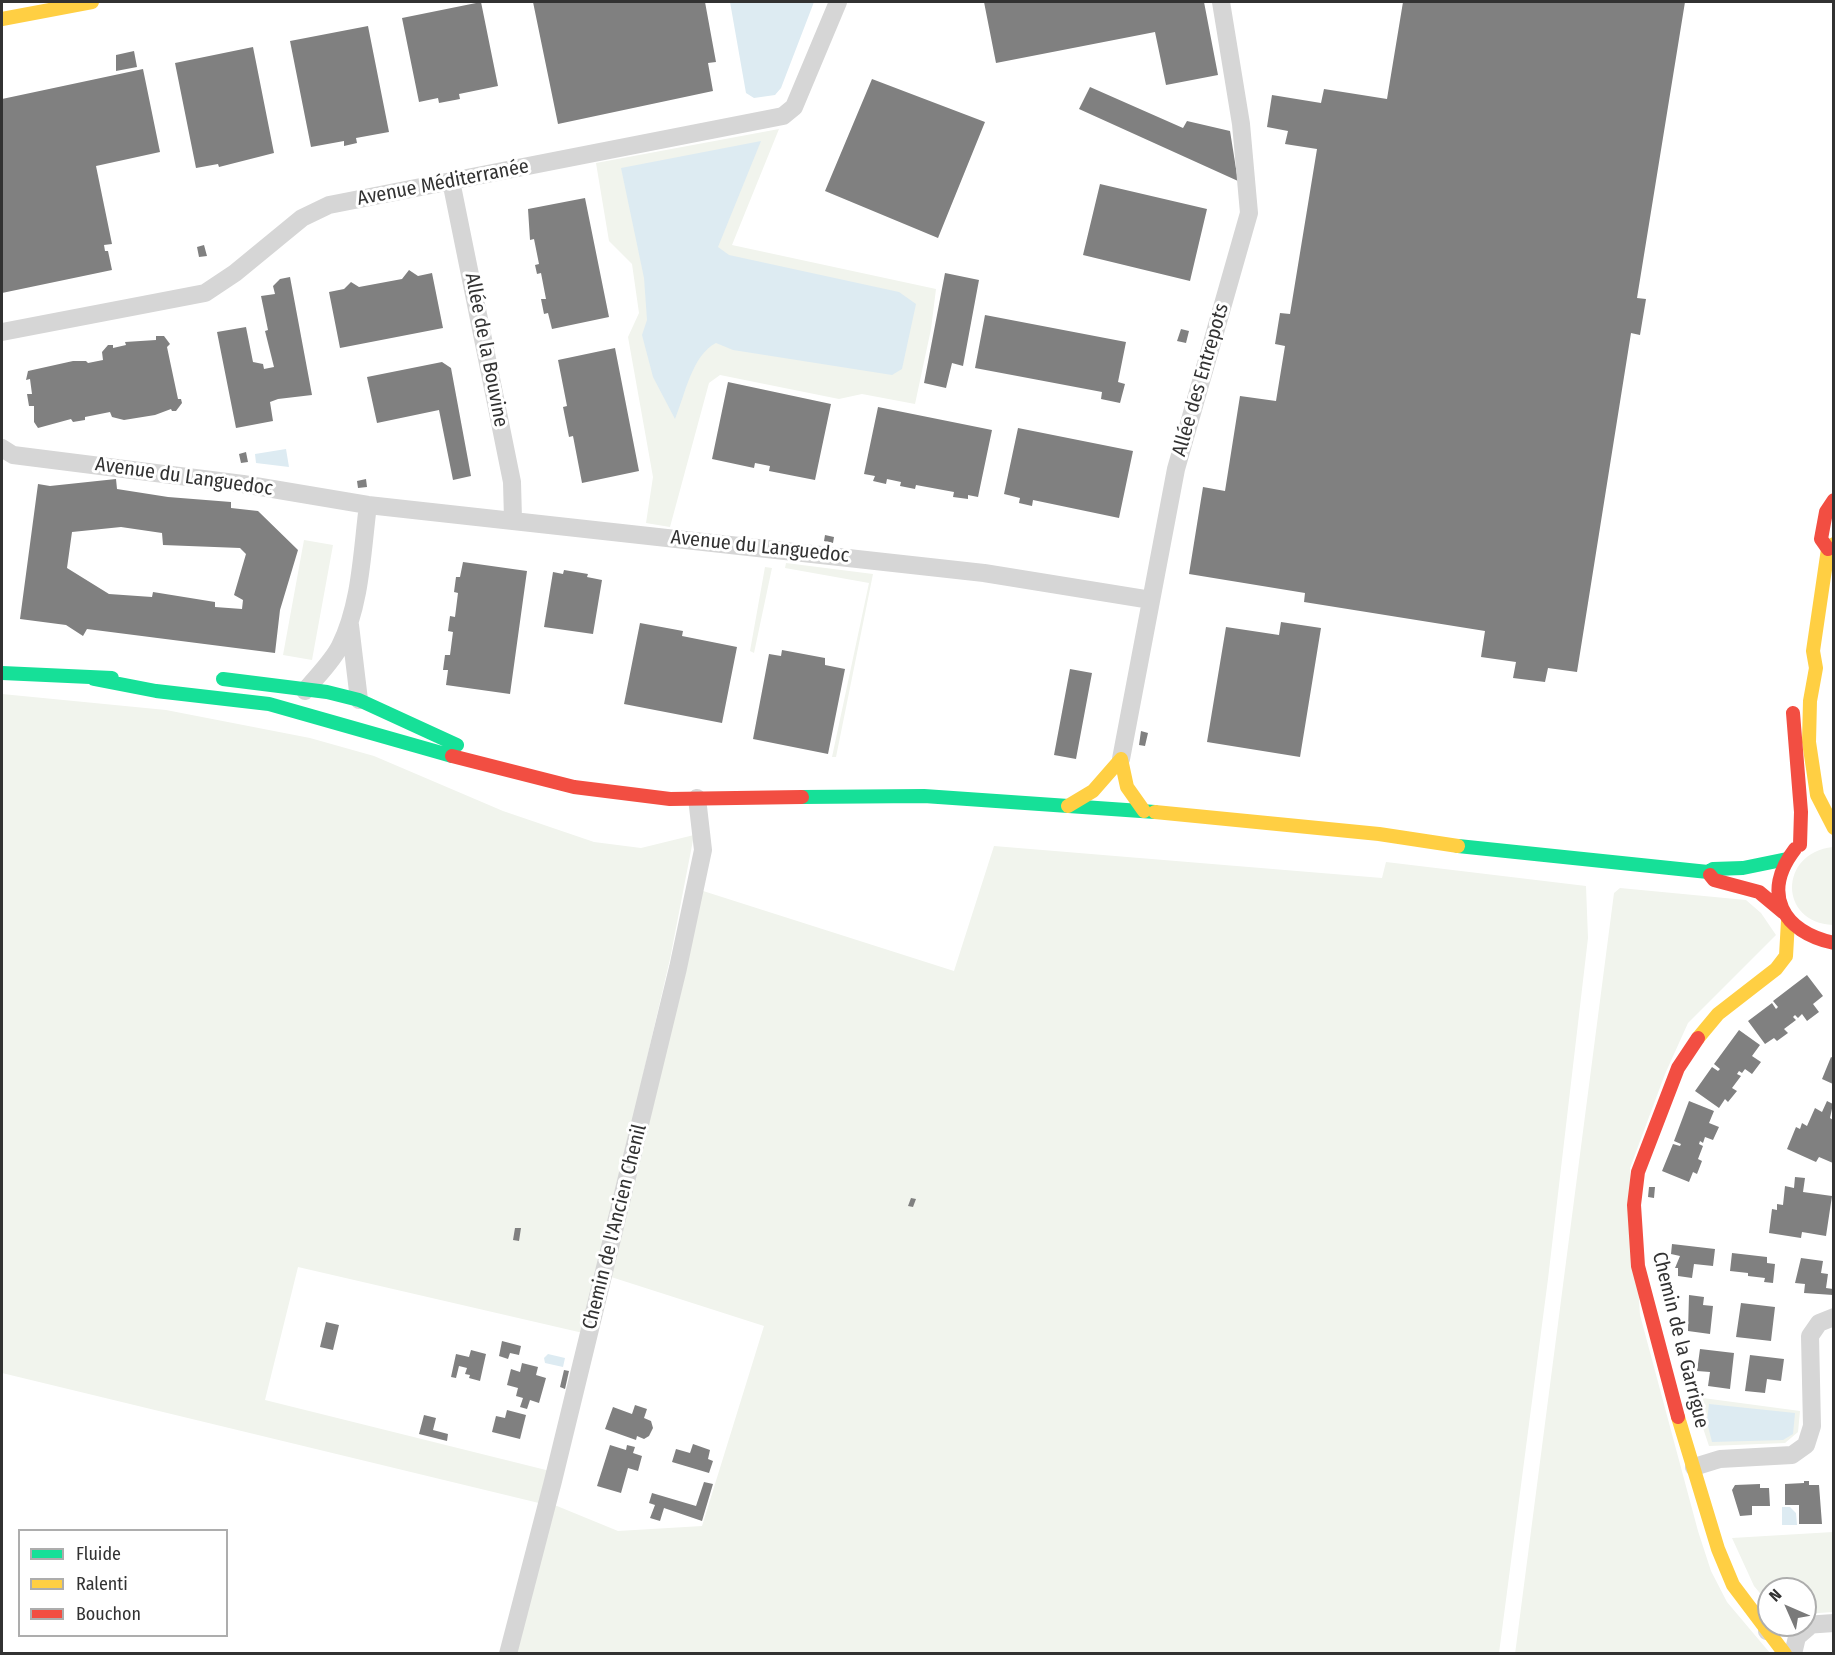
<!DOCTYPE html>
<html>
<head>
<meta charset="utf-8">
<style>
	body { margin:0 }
	#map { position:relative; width:1835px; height:1655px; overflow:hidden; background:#fff; font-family:"Fira Sans Condensed",sans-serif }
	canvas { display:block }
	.frame { position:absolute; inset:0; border:3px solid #323232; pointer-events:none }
	.legend { position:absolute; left:18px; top:1529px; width:210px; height:108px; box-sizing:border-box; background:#fff; border:2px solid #adadad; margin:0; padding:8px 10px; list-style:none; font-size:18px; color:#323232 }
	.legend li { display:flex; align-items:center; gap:12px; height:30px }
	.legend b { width:30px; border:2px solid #adadad }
	.north { position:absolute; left:1757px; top:1577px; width:60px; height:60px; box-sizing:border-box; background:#fff; border:2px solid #adadad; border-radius:50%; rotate:315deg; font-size:16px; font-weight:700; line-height:24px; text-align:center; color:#323232 }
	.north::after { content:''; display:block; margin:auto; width:21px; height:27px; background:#7a7a7a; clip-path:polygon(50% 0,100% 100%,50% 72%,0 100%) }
</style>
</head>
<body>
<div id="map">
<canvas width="1835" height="1655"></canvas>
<div class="frame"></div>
<ul class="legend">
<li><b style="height:8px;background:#16e098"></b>Fluide</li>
<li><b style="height:8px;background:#ffcf43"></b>Ralenti</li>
<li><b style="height:8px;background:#f24e42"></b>Bouchon</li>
</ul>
<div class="north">N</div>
</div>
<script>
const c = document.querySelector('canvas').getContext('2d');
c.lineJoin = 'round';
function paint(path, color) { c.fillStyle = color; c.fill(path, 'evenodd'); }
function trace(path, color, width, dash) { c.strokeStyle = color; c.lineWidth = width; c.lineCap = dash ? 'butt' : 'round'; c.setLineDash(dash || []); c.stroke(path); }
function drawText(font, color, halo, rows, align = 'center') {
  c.font = font + ' "Fira Sans Condensed",sans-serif'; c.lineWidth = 6; c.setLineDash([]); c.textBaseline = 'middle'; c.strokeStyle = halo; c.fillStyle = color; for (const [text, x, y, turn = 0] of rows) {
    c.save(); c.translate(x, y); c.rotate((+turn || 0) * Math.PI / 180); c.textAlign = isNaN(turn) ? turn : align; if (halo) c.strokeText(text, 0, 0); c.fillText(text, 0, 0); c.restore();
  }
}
const green = new Path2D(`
	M779 129 732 245 936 289 931 329 915 404 862 394 839 399 720 375 709 383 670 527 646 523 653 477 628 337 639 313 632 264 609 241 596 163Z
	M304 540 333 545 312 660 283 655Z
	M786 563 873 574 836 757H832L869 583 785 568Z
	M765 567 772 568 754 653 750 651Z
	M2 694 166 710 310 738 374 756 503 811 594 842 641 848 694 835 670 959 583 1333 298 1267 265 1400 550 1471 543 1504 557 1506 618 1531 702 1526 764 1326 608 1276 700 890 954 971 994 846 1382 878 1386 862 1586 886 1588 938 1548 1279 1499 1653H510L543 1504 2 1373Z
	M1833 847V925C1779 923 1778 853 1833 847Z
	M1620 888 1746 900 1761 913 1776 935 1688 1023 1665 1074 1630 1168 1640 1315 1698 1531 1711 1571 1727 1602 1770 1653 1515 1654 1614 893Z
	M1703 1398 1800 1411 1798 1432 1785 1443 1709 1446 1701 1422Z
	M1833 1532V1612L1805 1614V1589H1769V1604L1754 1586 1732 1538Z`);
const water = new Path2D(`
	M730 2H814L781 88 775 95 754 98 746 93Z
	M761 141 718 247 729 255 899 292 916 304 902 369 892 375 733 350 716 343C692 355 685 395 675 419L653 377 642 335 647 320 644 278 621 168Z
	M286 449 289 467 256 463 255 454Z
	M548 1354 565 1358 563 1367 545 1363 544 1358Z
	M1709 1404 1795 1413 1793 1434 1783 1440 1712 1442 1707 1422Z
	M1782 1507H1790L1796 1513 1797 1525H1782Z`);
const building = new Path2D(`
	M481 2 498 86 459 94 460 99 439 103 438 98 419 102 402 18Z
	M533 2H705L716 62 708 63 713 91 558 124Z
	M984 2H1204L1218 75 1166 85 1155 32 996 63Z
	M1403 2H1685L1637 298 1646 299 1640 335 1631 333 1577 672 1548 668 1545 682 1513 678 1516 662 1481 657 1485 631 1304 602 1305 593 1189 574 1203 487 1225 491 1240 396 1276 401 1285 346 1275 344 1280 313 1290 314 1317 149 1285 144 1288 131 1267 127 1272 95 1321 103 1324 89 1387 99Z
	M368 26 389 132 356 138 357 143 344 146V141L311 147 290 41Z
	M253 47 274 153 219 167 218 164 196 168 175 63Z
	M134 51 137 67 116 71V55Z
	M143 69 160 152 96 166 112 244 104 245 105 251H108L112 270 2 293V99Z
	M872 79 985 122 938 238 825 191Z
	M1090 87 1183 128 1187 121 1230 131 1238 181 1079 109Z
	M1100 184 1207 209 1190 281 1083 255Z
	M585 198 609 317 552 329 548 313 544 314 541 299H546L541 273 537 274 535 265 539 264 534 239 530 240 528 209Z
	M204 245 207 256 199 257 197 247Z
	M409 270 418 276 432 273 443 328 340 348 329 292 344 289 351 282 359 287 402 279Z
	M945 273 979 280 963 366 952 363 946 388 924 383Z
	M290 277 312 395 278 399 270 402 273 421 236 428 217 332 246 327 253 362 263 364 264 369 274 367 265 331 268 330 261 296 275 294 273 286 280 279Z
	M985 315 1126 342 1118 382 1125 384 1120 403 1101 399 1102 392 975 368Z
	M1181 329 1189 331 1186 343 1177 341Z
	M156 336H164L170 344 167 347 178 399H181L182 403 176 411H172L171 409 155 415 124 420 112 417 110 412 85 417V420L73 422 71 419 38 428 34 422V406H29L27 394H32L30 379 26 380 28 371 73 361H86L88 363 103 360 102 352 108 345H113V348L126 345 125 342 156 340Z
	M615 348 639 471 582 483 573 436 569 437 563 407 567 406 558 360Z
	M442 362 451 368 471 476 453 480 439 410 377 423 367 377Z
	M728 382 831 404 815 480 769 471 770 466 755 463 754 468 712 459Z
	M878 407 992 430 978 497 968 495V499L953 497 954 492 916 485 915 489 900 486 901 482 887 479 886 484 873 481 875 476 864 474Z
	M1018 428 1133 451 1119 518 1033 500 1032 506 1019 503 1020 498 1004 494Z
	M246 452 248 462 241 463 239 454Z
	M116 479 117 489 168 497 231 502V508L258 511 298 550 280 610 275 653 87 629 83 636 66 625 20 619 38 484 50 486ZM121 527 162 533 163 545 240 548 246 554 234 595 243 600 242 609 215 607V602L153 592 152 597 109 594 67 568 72 532Z
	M366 479 367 487 358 488 357 481Z
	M825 535 834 537 833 543 824 541Z
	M463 562 527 571 510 694 446 685 448 670H443L445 655H450L453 632 448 631 450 616 455 617 458 593 454 592 456 577H460Z
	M564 570 588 574 587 577 602 580 593 634 544 627 553 572 563 574Z
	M1281 622 1321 628 1300 757 1207 742 1226 627 1279 635Z
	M640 623 683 631 682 636 737 647 722 723 624 704Z
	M782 650 825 658V665L845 669 828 754 753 739 769 654 781 656Z
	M1070 669 1092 673 1076 759 1054 755Z
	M1141 731 1148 733 1145 746 1139 745Z
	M1807 975 1823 996 1813 1004 1819 1012 1807 1021 1802 1014 1798 1018 1795 1015 1793 1017 1796 1020 1784 1029 1788 1033 1777 1041 1774 1038 1765 1044 1748 1021 1772 1003 1776 1009 1778 1007 1773 1001Z
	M1739 1030 1760 1045 1752 1056 1761 1062 1752 1074 1745 1069 1742 1073 1739 1071 1737 1074 1741 1076 1732 1088 1737 1091 1728 1102 1725 1099 1719 1108 1695 1091 1712 1067 1718 1071 1720 1069 1714 1064Z
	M1831 1057 1833 1058V1084L1822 1079Z
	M1689 1101 1714 1111 1709 1123 1719 1127 1713 1140 1705 1137 1703 1143 1700 1141 1699 1144 1703 1146 1698 1159 1702 1161 1697 1174 1693 1172 1689 1182 1662 1171 1673 1144 1680 1146 1681 1144 1674 1141Z
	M1827 1101 1833 1104 1830 1118 1833 1120V1163L1819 1157 1816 1162 1787 1149 1796 1127 1800 1129 1802 1123 1807 1126 1815 1108 1822 1112Z
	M1795 1177 1805 1178 1803 1192 1832 1196 1826 1236 1802 1232 1801 1238 1769 1233 1772 1209 1777 1210V1204L1783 1205 1785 1186 1794 1188Z
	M1649 1187H1655L1654 1198 1648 1197Z
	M911 1198 916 1199 913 1207 908 1206Z
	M515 1228H521L519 1241 513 1240Z
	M1672 1244 1715 1249 1713 1266 1694 1264 1692 1278 1678 1276V1268H1675L1680 1256 1671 1254Z
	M1732 1253 1767 1257V1263L1775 1264 1773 1283 1764 1282 1765 1278 1748 1276V1273L1730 1271Z
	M1801 1258 1823 1261 1821 1273 1828 1274 1826 1288 1833 1289V1295L1804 1293 1805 1284 1795 1283Z
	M1689 1295 1704 1297 1703 1305 1713 1306 1710 1334 1688 1331Z
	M1741 1303 1775 1307 1771 1341 1736 1337Z
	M326 1322 339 1325 333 1350 320 1347Z
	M502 1341 521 1346 519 1355 510 1353 508 1359 499 1356Z
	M1700 1349 1734 1353 1730 1389 1708 1386 1710 1372 1697 1371Z
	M471 1350 486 1354 480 1381 469 1378 470 1375 465 1374 467 1368 459 1366 456 1378 451 1377 456 1354 469 1357Z
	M1750 1355 1784 1359 1781 1381 1767 1379 1765 1393 1745 1391Z
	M522 1363 538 1367 536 1375 546 1378 539 1403 530 1400 527 1409 520 1407 523 1398 516 1396 518 1388 507 1385 511 1369 520 1372Z
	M564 1370 569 1371 565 1389 560 1387Z
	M635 1405 647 1409 644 1418 651 1421 653 1428 649 1436 644 1439 637 1436 636 1440 605 1429 613 1407 632 1414Z
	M507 1410 526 1415 520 1439 492 1432 496 1416 505 1418Z
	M424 1415 436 1418 433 1430 448 1434 447 1441 419 1434Z
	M693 1444 710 1450 708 1459 713 1461 709 1473 672 1462 676 1449 690 1453Z
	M610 1445 626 1450 627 1445 635 1447 633 1453 642 1456 638 1471 628 1468 621 1493 597 1486Z
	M1804 1481H1809V1485H1819L1822 1524H1799V1505H1785V1484L1804 1483Z
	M704 1482 713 1484 702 1521 664 1508 660 1521 650 1518 655 1505 649 1503 652 1493 696 1506Z
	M1760 1484V1488H1769L1770 1506H1752V1515L1740 1516 1732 1490 1735 1485Z`);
const street = new Path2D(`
	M451 181 512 482 513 519
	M2 332 205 293 235 273 302 218 329 205 783 116 794 107 838 2
	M2 448 13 455 243 484 368 505 984 573 1151 600
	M350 625 359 700
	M305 691C316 677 332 662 340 646 361 604 362 551 368 505
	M1121 759 1176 469 1249 213 1241 124 1221 2
	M1694 1467 1720 1459 1792 1455 1806 1445 1812 1426 1810 1336 1819 1323 1834 1317
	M1767 1631 1776 1627 1834 1623
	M508 1654 553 1481 678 968 703 850 697 798
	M1793 1654 1797 1637 1811 1625`);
const fast = new Path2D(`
	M2 673 112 678
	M94 679 156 691 269 704 452 756
	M223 679 327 692 359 700 457 745
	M802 797 924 796 1155 812
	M1458 846 1708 872 1713 869 1743 868 1787 859`);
const slow = new Path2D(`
	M2 19 92 2
	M1834 544 1828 549 1813 651 1816 668 1810 701 1809 742 1817 795 1834 828
	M1121 759 1127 787 1144 811
	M1068 806 1093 791 1121 759
	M1155 812 1379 834 1458 846
	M1698 1038 1718 1014 1776 969 1786 956 1788 921
	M1678 1417 1718 1549 1733 1585 1785 1654`);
const jam = new Path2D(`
	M1828 549 1821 539 1826 512 1834 500
	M1793 713 1801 812 1800 845
	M452 756 574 787 670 799 802 797
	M1795 849C1761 893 1782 932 1834 943
	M1710 875 1714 880 1759 892 1783 912
	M1678 1417 1638 1266 1634 1205 1638 1172 1678 1068 1698 1038`);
const streetNames = [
	["Avenue Méditerranée",443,183,-11],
	["Allée de la Bouvine",486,350,79],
	["Allée des Entrepots",1201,380,-74],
	["Avenue du Languedoc",184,477,8],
	["Avenue du Languedoc",760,547,6],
	["Chemin de l'Ancien Chenil",615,1227,-76],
	["Chemin de la Garrigue",1680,1340,76]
];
paint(green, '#f1f4ed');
paint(water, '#ddebf2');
paint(building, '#808080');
trace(street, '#d6d6d6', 18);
trace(fast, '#16e098', 14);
trace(slow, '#ffcf43', 14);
trace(jam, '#f24e42', 14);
drawText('20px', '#323232', '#fff', streetNames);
</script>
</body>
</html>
